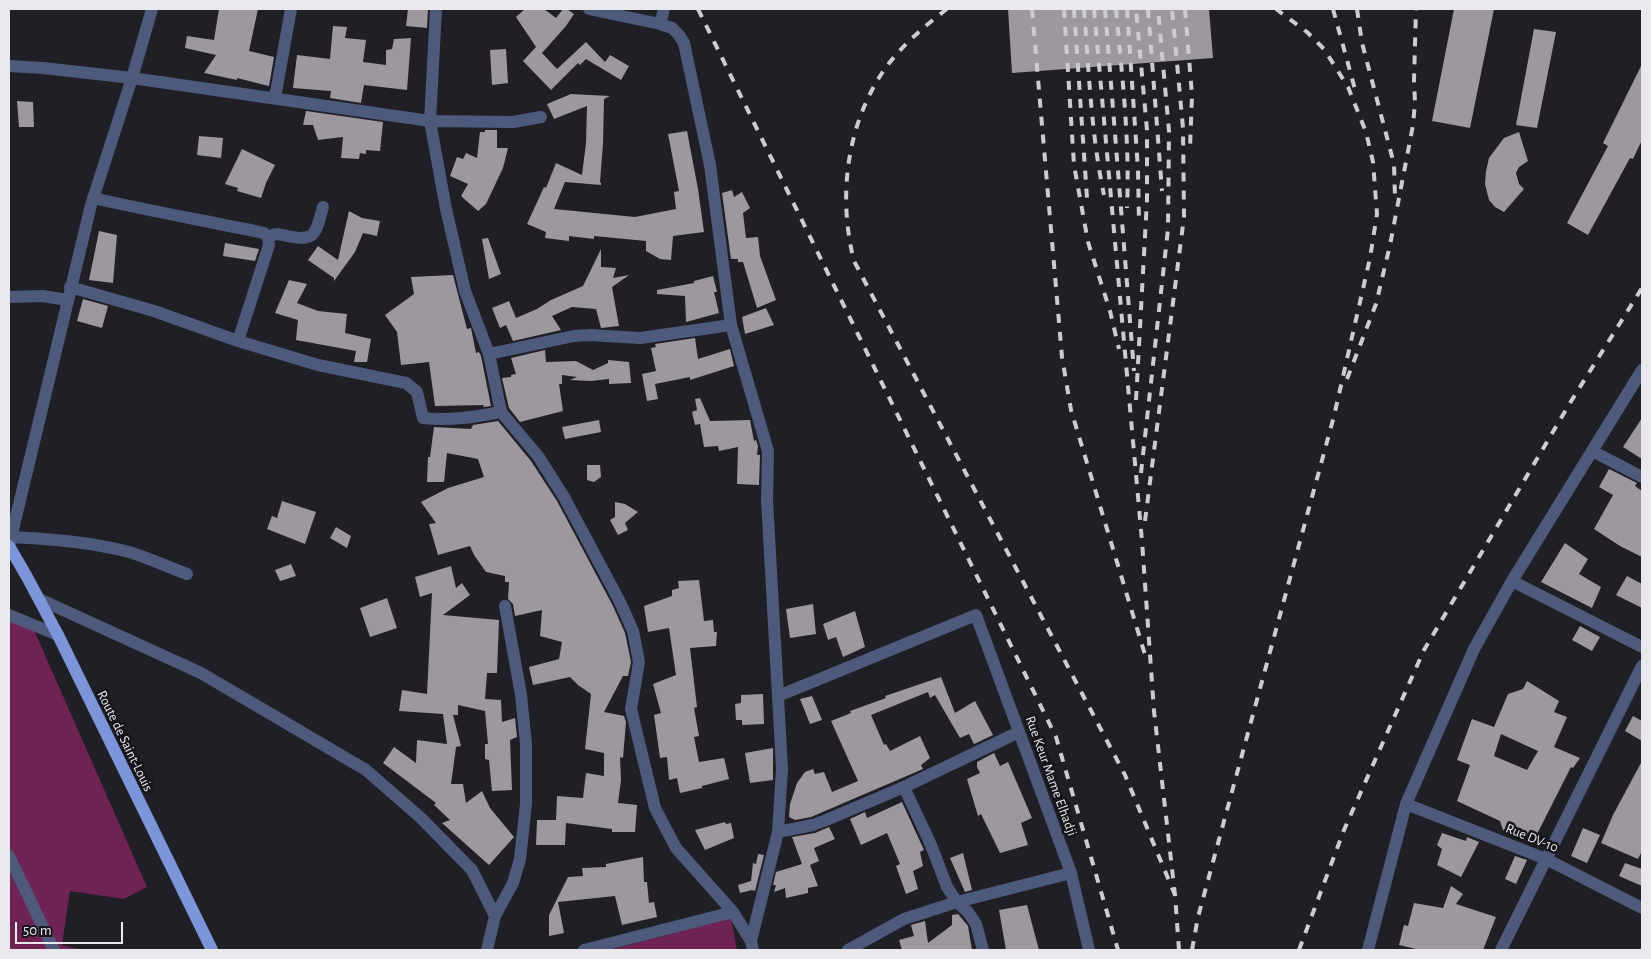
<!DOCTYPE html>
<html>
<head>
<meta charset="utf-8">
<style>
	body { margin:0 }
	#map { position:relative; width:1651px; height:959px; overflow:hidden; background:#201f25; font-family:"Alegreya Sans",sans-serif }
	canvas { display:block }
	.frame { position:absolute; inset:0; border:10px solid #e9e8ed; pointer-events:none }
	.scale { position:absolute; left:15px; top:922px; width:108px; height:22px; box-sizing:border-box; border:2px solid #e9e8ed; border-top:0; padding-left:6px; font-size:15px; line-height:18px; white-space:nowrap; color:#e9e8ed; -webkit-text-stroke:4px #17151c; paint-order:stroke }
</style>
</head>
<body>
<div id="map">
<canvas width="1651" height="959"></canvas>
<div class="frame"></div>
<div class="scale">50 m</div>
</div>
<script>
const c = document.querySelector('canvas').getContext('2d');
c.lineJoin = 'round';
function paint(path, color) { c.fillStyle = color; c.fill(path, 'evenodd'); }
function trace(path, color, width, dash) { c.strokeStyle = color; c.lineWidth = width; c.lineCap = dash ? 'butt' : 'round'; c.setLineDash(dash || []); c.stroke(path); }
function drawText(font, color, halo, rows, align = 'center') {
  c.font = font + ' "Alegreya Sans",sans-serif'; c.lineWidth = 5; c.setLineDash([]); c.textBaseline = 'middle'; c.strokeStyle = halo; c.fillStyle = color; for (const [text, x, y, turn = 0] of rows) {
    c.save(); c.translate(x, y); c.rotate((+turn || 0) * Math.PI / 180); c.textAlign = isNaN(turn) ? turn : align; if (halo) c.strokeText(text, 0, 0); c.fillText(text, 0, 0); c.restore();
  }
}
const green = new Path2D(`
	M9 619 34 630 147 887 124 899 70 891 62 945 81 950H9Z
	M731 918 737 950H610Z`);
const building = new Path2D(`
	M219 9H258L249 51 274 57 269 86 237 78V80L204 73 216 55 185 48 187 36 214 40Z
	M408 9H428L427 28 406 26Z
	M525 9H544L556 18 563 9H567L574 14 566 26 542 53 557 69 586 42 605 62 610 55 629 66 621 80 586 59 580 65 578 63 551 90 523 61 536 47 516 17Z
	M1008 9H1209L1213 58 1012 73Z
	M1454 9H1494L1470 128 1432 121Z
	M333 26 347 27 345 38 366 40 363 62 386 65V50L392 49 394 39 411 38 407 90 364 85 361 103 330 98 331 91 293 88 297 55 330 59Z
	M1534 29 1556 32 1537 128 1516 125Z
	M506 49 508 83 492 85 490 50Z
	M1642 64V140L1633 159 1630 158 1588 235 1567 223 1608 146 1603 143Z
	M571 94 610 96 604 99 603 144 600 182 601 183V185L565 182 554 209 635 217 676 209 674 192 679 191 668 134 687 131 698 189 704 232 673 236 671 260 660 259 646 251V241L594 236V239L569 236V241L545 238 546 232 527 224 544 187 546 188 556 163 582 175 586 143 587 106 554 119 547 104Z
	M17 101 33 102 34 127H19Z
	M306 111 383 122 380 151 366 150V154L360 153 359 159 341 158 343 137 318 140 313 125H303Z
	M485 130H497V148H508L503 168 486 204 478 211 461 196 468 184 450 176 457 157 463 159 466 153 477 158 480 132H485Z
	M1519 132 1528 161 1519 167 1516 173 1519 184 1524 189 1504 212 1495 207 1489 200 1485 184 1486 171 1489 158 1504 138Z
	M199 136 223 138 221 158 197 155Z
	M242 149 275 165 266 183 261 198 237 191 238 188 225 184Z
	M732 190 734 197 742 192 750 208 743 213 746 238 758 237 760 256 776 300 757 308 743 262H738V259H731L722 193Z
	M349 211 362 218 380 221 377 236 363 233 355 252 334 281V278L308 260 318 246 338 260Z
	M99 231 117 235 113 283 89 280Z
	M488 238 501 274 489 279 482 239Z
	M225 243 259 249 255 261 223 256Z
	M601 249V267L616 268 613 278 629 275 612 287 619 326 601 328 596 309 572 307 552 316 561 330 513 341 506 325 500 328 492 308 509 301 516 318 537 309 551 300 583 286Z
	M453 275 467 329 471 328 476 353 479 352 481 356 491 406 483 407 484 405 435 406 429 362 401 365 397 332 385 315 414 294 411 277Z
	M713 276 717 292H714L719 313 686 322 685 296 657 294V290L694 283V281Z
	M289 280 307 284 297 303 318 311 347 314 345 333 371 339 367 362H354L356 351 296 340 298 320 275 313Z
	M83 299 108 306 102 328 77 321Z
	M766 308 774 325 745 334 742 317Z
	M695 338 698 359 730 349 734 366 690 380V377L655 384 658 399 647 401 642 374 656 371 651 348 656 347 655 344Z
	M545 350 546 362 576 361 593 370 608 363V360L629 362 631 383 609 384V379L591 381 570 380 577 377 562 375V384H559L563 411 520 422 509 408 502 378 511 377V375L516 374 511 358Z
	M700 398 710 421 750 420 754 441 756 440 758 446 757 455H760L759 485 737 484 738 447 719 451 718 446 704 447 700 424 695 425 692 412 697 410 695 399Z
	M1642 418V459L1623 447Z
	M599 420 601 432 565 439 562 427Z
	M498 421 531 461 557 501 613 606 625 633 631 662 628 676H623L604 712 624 716 626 722 623 758 620 757 621 780 618 803 637 805 635 832H612V829L566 823 565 845H536L537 820H556L557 796 583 798 586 773 604 776V753L585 749 591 694 578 685 570 677 533 685 529 667 559 659 562 642 540 636 542 610 515 616 513 604 508 599 509 582H505V576L486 572 474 555 470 546 438 555 429 524 436 523 421 502 448 488 484 477 478 459 447 453 444 482H427L428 457H430L434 427 471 429 473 425Z
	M587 465H600L601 477 594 482 587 480Z
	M1609 469 1637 483 1635 486 1642 491V557L1620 546 1594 529 1613 495 1599 487Z
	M282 501 316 512 305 544 267 529 272 516 277 518Z
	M615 502 625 504 638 512 625 523 628 530 618 535 610 520 615 517Z
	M336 527 351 536 347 548 330 538Z
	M1565 543 1588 559 1579 574 1601 587 1592 608 1541 582Z
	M291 564 296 576 280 581 275 570Z
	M451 566 456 588 462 583 470 595 443 615 499 620 497 673H487L485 699 501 700 502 722 515 718 517 737 510 740 512 790 492 791 489 760 485 759V744H488L485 711 458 705V715H453L461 746 456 747 451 784H463L466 803 482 791 490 808 514 837 489 865 442 823 450 820 434 805 436 803 383 763 394 747 416 763 417 740 447 744 443 714 399 711 402 690 427 694 432 593 420 597 415 577Z
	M1627 576 1642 584V608L1616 595Z
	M699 580 704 621 713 620 714 632H717L716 646 690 648 697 707 694 708 699 736 694 737 699 762 724 758 729 779 702 786V788L680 793 677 778 669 780 667 757 660 758 654 715 661 713 653 684 676 675 669 628 648 632 644 606 672 596V590L679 588 678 581Z
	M387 598 397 628 370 637 360 608Z
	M813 604 816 634 790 638 786 609Z
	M855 611 865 647 843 657 836 637 828 640 823 624Z
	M1580 626 1600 637 1592 651 1572 640Z
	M941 677 955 713 975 701 993 735 974 744 969 734 960 738 935 695 930 698 928 692 871 715 884 745 886 744 890 751 920 736 930 758 921 765 923 769 811 817 795 820 789 817 790 804 797 783 805 772 813 769 815 774 824 772 832 792 858 781 831 721 851 713 850 711 886 698 885 696Z
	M1527 681 1559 701 1554 712 1567 717 1554 747 1580 758 1573 768 1571 767 1532 844 1503 830 1500 821 1457 801 1470 765 1457 760 1472 719 1494 727 1508 694 1523 689ZM1501 734 1538 751 1527 770 1494 756Z
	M763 694 764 724 742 725V720H736L735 704 741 703V695Z
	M812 696 822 720 810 724 800 699Z
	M1633 716 1642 721V741L1625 731Z
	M773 748V780L750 783 745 753Z
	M994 753 1000 766 1008 762 1032 818 1021 823 1028 845 1000 853 981 814 978 816 967 779 980 773 977 767V762Z
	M1642 761V851L1638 859 1601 843 1613 815Z
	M902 802 924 850 920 852 923 866 913 871 918 889 906 894 896 866 900 864 887 833 861 845 850 819 865 812 867 818Z
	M725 822 726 824 731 823 734 838 705 850 695 830Z
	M829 827 835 839 814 848 819 861 810 865 818 886 808 888V893L786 898 785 888 774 892 776 885H773L776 872 802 864 792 837 815 833Z
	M1583 828 1600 835 1587 863 1571 856Z
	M1442 833 1466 841 1467 837 1479 842 1461 877 1437 865 1442 849 1437 845Z
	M963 853 972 890 965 892 950 858Z
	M758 854 764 855 755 891 752 890 740 893 738 885 751 881 753 863 756 864Z
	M1515 856 1527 860 1516 884 1505 879Z
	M643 857 644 882H647L649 903 654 902 657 917 622 925 615 896 558 902 564 933 549 936V915L568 877 583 876 582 868 606 867V864Z
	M1625 863 1642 869V886L1619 876Z
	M1451 886 1463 894 1456 904 1496 917 1483 950H1420L1399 945 1404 925 1408 926 1414 903 1443 908Z
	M1027 905 1039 950H1006L999 910Z
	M958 914 968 926 972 950H902L899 940 914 936 911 925 925 921 928 943 952 925V915Z`);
const minor = new Path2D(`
	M436 9 430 121 446 209 465 291 489 354 501 412 538 456 564 497 620 602 633 631 639 662 631 709 655 808 676 848 733 912 751 941 753 950
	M589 9 660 24 672 28 679 35 684 43 710 165 731 325 768 451 767 500 778 696
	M660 24 664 9
	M9 66 43 68 132 78 430 121 513 122 541 117
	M275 98 291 9
	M93 198C150 211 207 221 264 233L268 237 269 245 238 341 318 365 406 383 417 392 423 418C450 421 475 417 501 412
	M268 237C276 233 280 234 287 236 317 243 316 231 323 207
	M70 287 154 311 238 341
	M9 297 43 296 67 300
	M489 354 574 336 590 335 640 338 731 325
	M1592 451 1642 477
	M11 537C51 539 90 542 129 552 149 558 168 567 187 574
	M9 546 91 205 132 78 152 9
	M1512 581 1642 647
	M39 599 201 673 366 770 421 818 472 870 495 916
	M9 615 58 635
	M904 787 931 845 947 887 957 902 968 912 976 924 983 950
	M1406 804 1546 859 1642 908
	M778 832 782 769 778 696 976 615 1071 873 1089 950
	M9 856 54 950
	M751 941 778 832 813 825 831 818 904 787 1019 732
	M487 950 495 916 513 883 520 859 526 804V744L521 695 505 606
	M584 950 733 912
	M848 950 904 919 957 902 1071 873
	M1368 950 1406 804 1474 649 1512 581 1642 370
	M1501 950 1642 666`);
const major = new Path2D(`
	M9 546 27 577 58 635 212 950`);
const rail = new Path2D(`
	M698 9 1056 737 1118 950
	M947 9C924 26 898 49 882 73 846 128 838 198 854 261L1125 775 1175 895
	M1032 9 1062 357 1071 410 1146 658
	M1064 9 1074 165 1088 242 1110 311 1119 349
	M1074 9 1087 198
	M1084 9C1089 71 1091 134 1104 195
	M1094 9 1142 541 1154 711 1175 895 1179 950
	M1105 9 1134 371
	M1116 9C1122 75 1130 142 1127 208
	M1127 9 1138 170 1139 223
	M1148 9 1162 191
	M1185 9 1192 95 1190 148
	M1333 9 1356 93
	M1357 9 1362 43 1394 164 1395 197
	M1347 379 1376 304 1390 245 1413 125 1415 103 1414 80 1416 9
	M1136 400 1147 200V130L1136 9
	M1141 473 1168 229 1169 131 1158 9
	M1145 521 1184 217 1183 128 1172 9
	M1192 950 1198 917 1334 416 1370 258 1377 214 1373 162 1366 132 1348 87 1324 49 1307 32 1276 9
	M1299 950 1344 830 1424 650 1570 403 1642 288`);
const streetNames = [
	["Route de Saint-Louis",125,741,64],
	["Rue Keur Mame Elhadji",1051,776,70],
	["Rue DV-10",1532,838,22]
];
paint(green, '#6f2254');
paint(building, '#9d979e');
trace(minor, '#4e5a7c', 12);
trace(major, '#7b94da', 12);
trace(rail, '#cdccd1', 4, [9, 9]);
drawText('14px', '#e9e8ed', '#17151c', streetNames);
</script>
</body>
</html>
